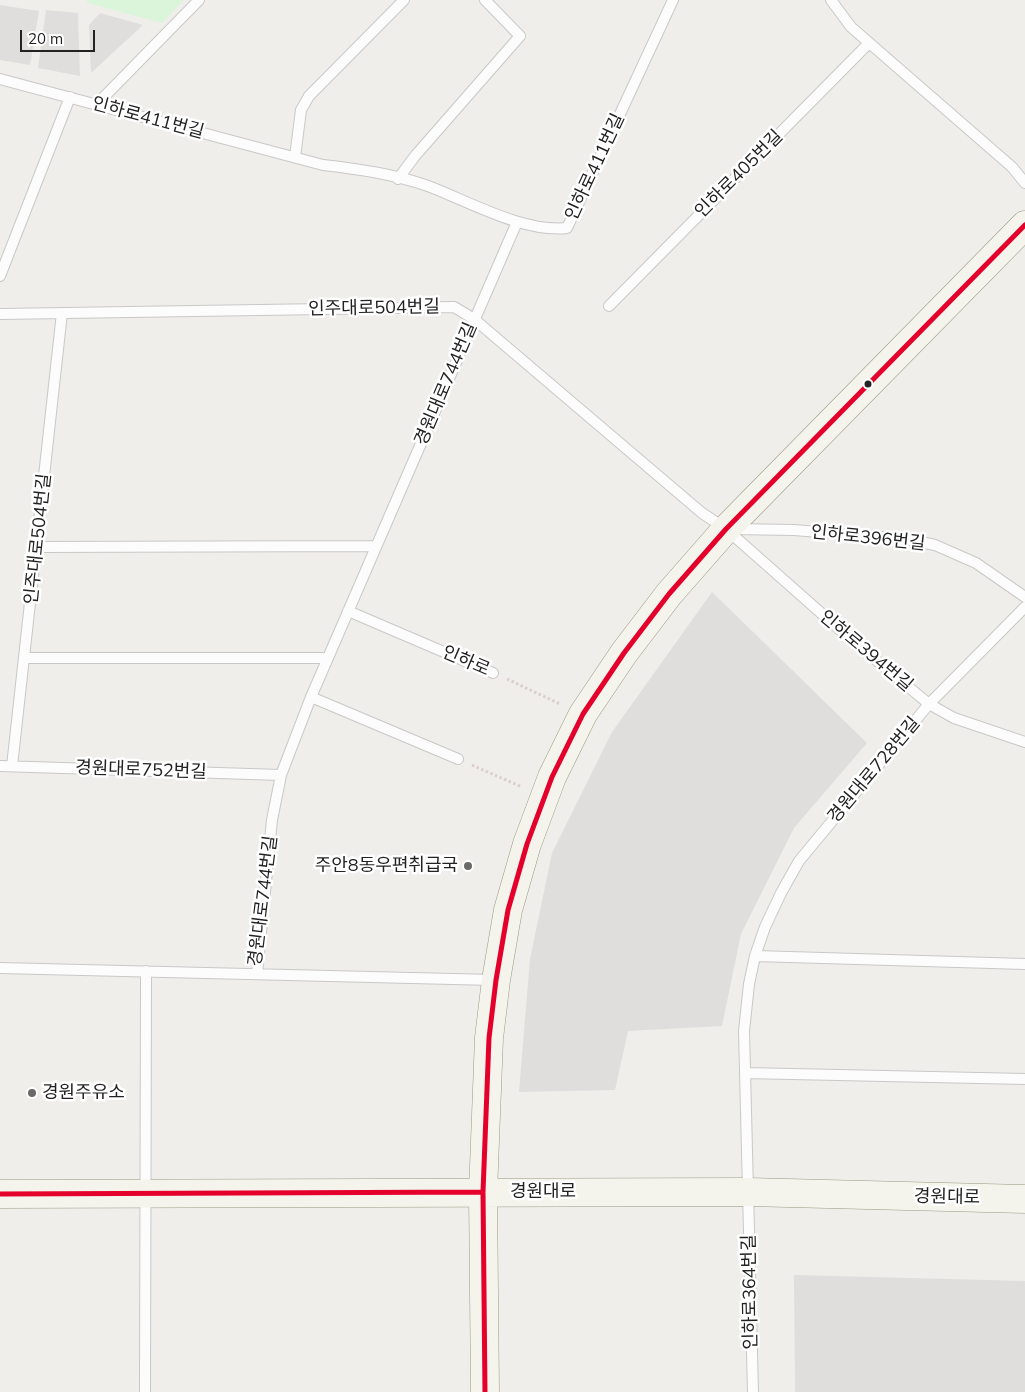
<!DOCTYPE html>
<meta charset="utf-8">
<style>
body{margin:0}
#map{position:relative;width:1025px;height:1392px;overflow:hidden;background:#f0eeeb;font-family:Mulish,sans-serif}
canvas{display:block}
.scale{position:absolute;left:20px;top:30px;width:75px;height:22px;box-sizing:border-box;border:2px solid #222;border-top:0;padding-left:6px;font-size:15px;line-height:18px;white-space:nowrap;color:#222;-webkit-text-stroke:4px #fff;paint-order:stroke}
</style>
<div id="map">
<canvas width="1025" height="1392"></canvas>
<div class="scale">20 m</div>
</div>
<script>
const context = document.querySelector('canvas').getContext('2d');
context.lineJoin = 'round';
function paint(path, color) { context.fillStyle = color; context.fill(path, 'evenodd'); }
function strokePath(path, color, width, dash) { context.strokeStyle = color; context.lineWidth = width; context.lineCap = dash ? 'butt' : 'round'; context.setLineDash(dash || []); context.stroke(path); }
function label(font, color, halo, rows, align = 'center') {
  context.font = font + ' Mulish,"Noto Sans KR",sans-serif'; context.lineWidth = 5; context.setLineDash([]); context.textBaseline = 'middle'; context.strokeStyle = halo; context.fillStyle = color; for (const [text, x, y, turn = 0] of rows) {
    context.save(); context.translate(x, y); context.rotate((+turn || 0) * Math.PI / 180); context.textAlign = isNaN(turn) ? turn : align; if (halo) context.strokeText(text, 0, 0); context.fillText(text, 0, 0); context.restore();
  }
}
paint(new Path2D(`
 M0,5l39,6 -9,54 -30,-5z
 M46,10l32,3 2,63 -42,-8z
 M100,13l43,12 -52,48 -2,-48z
 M712,592l155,151 -73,85 -53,106 -19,92 -94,5 -13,59 -96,2 11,-133 22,-106 60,-121z
 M794,1275l231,6v111h-230z`), '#dfdedc');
paint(new Path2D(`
 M87,0h97l-22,23 -75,-20z`), '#daf5da');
const lane = new Path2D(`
 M831,0l20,27 161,140 13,16
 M0,79l323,86c35,4 71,9 105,21 40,15 96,47 139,42l106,-228
 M97,104l102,-104
 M295,157l6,-47 8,-14 95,-96
 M398,179l17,-23 105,-120 -35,-36
 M0,276l70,-179
 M609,306l260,-263
 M0,314l454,-7 20,12 228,194 24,16 121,107 82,68 25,14 71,24
 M732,529l62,1 112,9 29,6 41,18 49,34
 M37,547l339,-1
 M348,611l145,62
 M25,658h302
 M311,697l147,62
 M0,766l281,9
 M12,766l50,-453
 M755,956l270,8
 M0,968l494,12
 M257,974l15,-154 9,-45 30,-78 206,-475
 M745,1073l280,6
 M145,1392l1,-421
 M753,1392l-9,-361 5,-47 6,-28 10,-29 16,-34 18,-32 130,-157 96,-97`);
const secondary = new Path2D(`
 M0,1194l748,-2 277,7
 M485,1392l-2,-200 6,-154 7,-58 12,-70 19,-66 25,-67 31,-63 41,-61 45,-59 57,-65 299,-304`);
strokePath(lane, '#c9c8c7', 12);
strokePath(secondary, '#999a82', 29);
strokePath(new Path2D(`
 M507,679l53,25
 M472,765l50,22`), '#dccecd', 3, [2.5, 2.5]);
strokePath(lane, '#fdfcfc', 10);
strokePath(secondary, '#f4f4ed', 28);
strokePath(new Path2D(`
 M0,1194l483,-2
 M485,1392l-2,-200 6,-154 7,-58 12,-70 19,-66 25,-67 31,-63 41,-61 45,-59 57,-65 299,-304`), '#e4002b', 5);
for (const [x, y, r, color] of [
 [868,384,4.5,"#222"],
 [468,866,5,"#6a6968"],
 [32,1093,5,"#6a6968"]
]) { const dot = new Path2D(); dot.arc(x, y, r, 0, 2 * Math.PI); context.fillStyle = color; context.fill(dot); strokePath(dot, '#fff', 2); }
label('18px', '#222', '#fff', [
 ["인하로411번길",148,118,15],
 ["인하로411번길",595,167,-65],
 ["인하로405번길",739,174,-45],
 ["인주대로504번길",374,308,-1],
 ["경원대로744번길",446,384,-67],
 ["인하로396번길",868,538,6],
 ["인주대로504번길",38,539,-84],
 ["인하로394번길",866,651,40],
 ["인하로",466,661,23],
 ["경원대로752번길",141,770,2],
 ["경원대로728번길",874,770,-50],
 ["경원대로744번길",263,901,-83],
 ["경원대로",543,1192],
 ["경원대로",947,1197,1],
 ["인하로364번길",750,1292,-91]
]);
label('18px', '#222', '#fff', [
 ["주안8동우편취급국",458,866],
 ["경원주유소",42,1093,"left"]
], 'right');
</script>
